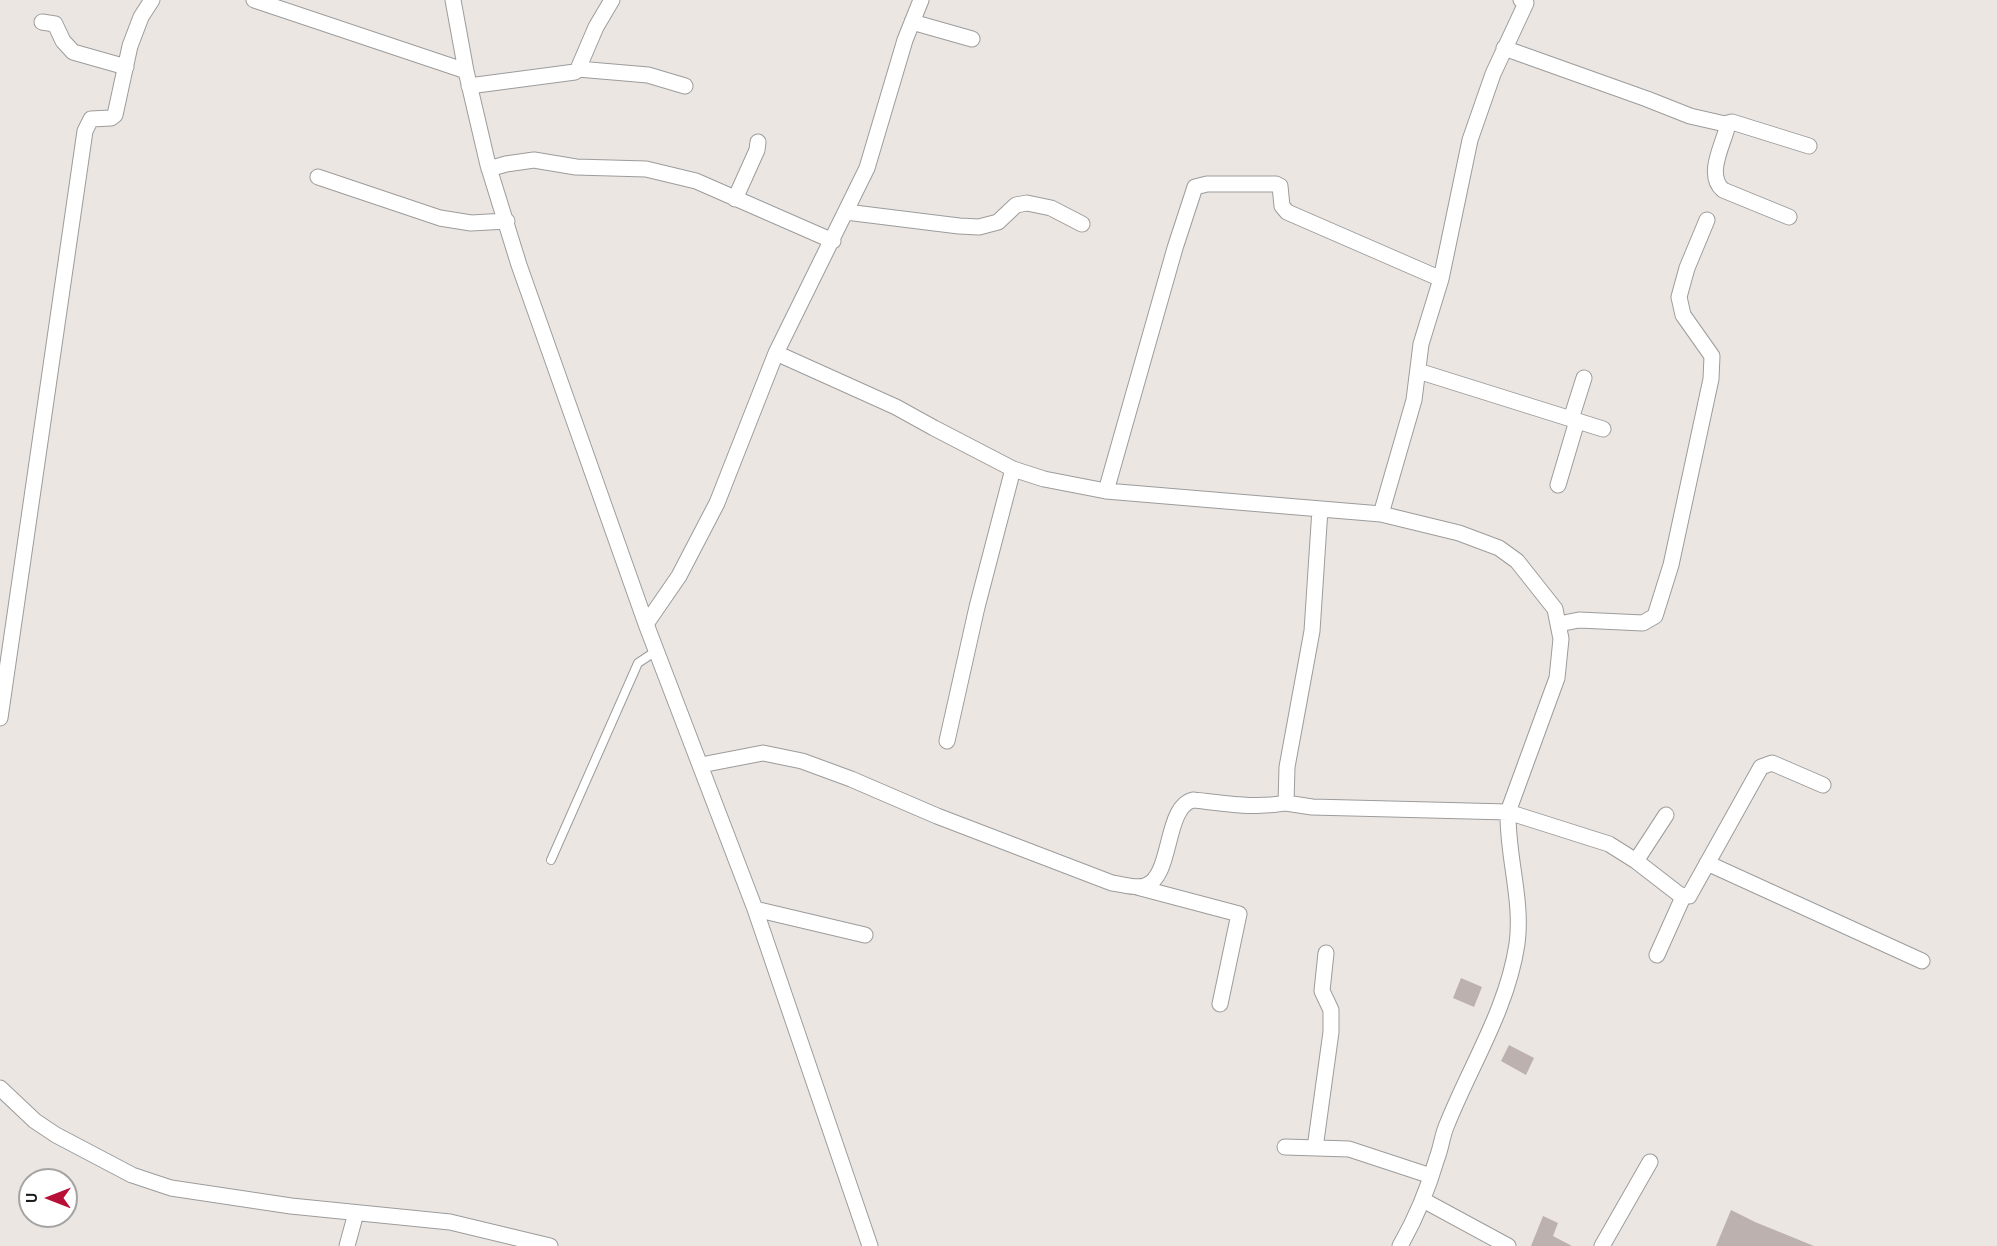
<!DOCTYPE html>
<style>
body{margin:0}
#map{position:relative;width:1997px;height:1246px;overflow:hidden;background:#ece6e2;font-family:"Alegreya Sans",sans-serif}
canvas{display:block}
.north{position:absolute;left:18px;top:1168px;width:60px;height:60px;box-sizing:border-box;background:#fff;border:2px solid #a4a4a4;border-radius:50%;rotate:270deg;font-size:16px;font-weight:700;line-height:24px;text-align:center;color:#1b1b1b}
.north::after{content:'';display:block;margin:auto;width:21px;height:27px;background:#b70f36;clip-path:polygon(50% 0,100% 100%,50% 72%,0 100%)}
</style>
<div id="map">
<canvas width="1997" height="1246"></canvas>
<div class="north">U</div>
</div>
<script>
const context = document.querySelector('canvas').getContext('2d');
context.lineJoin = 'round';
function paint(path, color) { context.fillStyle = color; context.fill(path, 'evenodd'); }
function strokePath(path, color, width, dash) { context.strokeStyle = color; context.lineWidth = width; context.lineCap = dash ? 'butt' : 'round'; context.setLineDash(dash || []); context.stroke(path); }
paint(new Path2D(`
 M1461,978l21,9 -8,20 -21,-9z
 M1509,1045l25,13 -8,17 -25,-14z
 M1731,1210l24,12 59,24h-98z
 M1543,1216l15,7 -5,13 19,10h-41z`), '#bcb1af');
const service = new Path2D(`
 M551,860l87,-197 18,-12`);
const minor = new Path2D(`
 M254,0l212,71
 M453,0l13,71 22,94 31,100 127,359 109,285 115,337
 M42,22l13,2 8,17 10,11 53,15
 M912,22l60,17
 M1504,48l143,51 43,17 35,8 2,4c-5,19 -21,47 -4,62l66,27
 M578,69l70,6 37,11
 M469,86l106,-14 3,-3 18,-42 16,-27
 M1725,124l7,-2 77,24
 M489,169l17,-5 28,-4 42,7 70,2 50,12 137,60
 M318,177l122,41 31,5 36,-2
 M735,199l22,-49 1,-8
 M846,212l113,14 20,1 19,-5 18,-17 11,-2 24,5 31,16
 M776,353l120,54 38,21 79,41 31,10 62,12 275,23 78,19 40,15 18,13 38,48 6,30 -4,39 -49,134c-1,44 15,88 9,132 -10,66 -47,122 -71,183 -4,10 -5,21 -9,31 -9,31 -21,60 -37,88
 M1418,371l185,58
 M1571,419l13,-41
 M1558,485l19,-64
 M1106,491l69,-243 20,-61 12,-3h69l4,2 2,20 5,6 154,67
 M1381,514l33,-114 7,-56 20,-65 29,-139 23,-66 33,-71 -5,-3
 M646,624l33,-48 38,-73 59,-150 91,-185 38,-128 16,-40
 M1559,624l20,-4 64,3 12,-7 16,-51 40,-186 1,-23 -29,-41 -4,-18 8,-29 20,-48
 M0,718l85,-587 6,-12 20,-1 4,-3 15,-69 11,-29 11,-17
 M947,741l30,-134 36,-138
 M701,765l62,-12 39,8 49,18 86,37 175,67c10,1 23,6 33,3 28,-9 19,-79 48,-86 32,3 61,9 93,3l1,-36 25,-136 8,-122
 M1286,803l26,4 196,5 101,32 27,17 44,34 9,1 72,-129 11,-4 51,22
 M1636,861l30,-46
 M1707,863l215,98
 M1137,887l102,27 -19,90
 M755,909l110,26
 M1657,955l26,-58
 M0,1088l35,33 21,14 76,40 39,13 120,18 159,16 100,24
 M1285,1147l64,2 82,27
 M1315,1148l16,-116v-22l-9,-19 4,-38
 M1423,1200l85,46
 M347,1246l9,-33
 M1602,1246l48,-84`);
strokePath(service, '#9c9c9c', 10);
strokePath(minor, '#9c9c9c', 17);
strokePath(service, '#fff', 8);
strokePath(minor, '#fff', 15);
</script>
